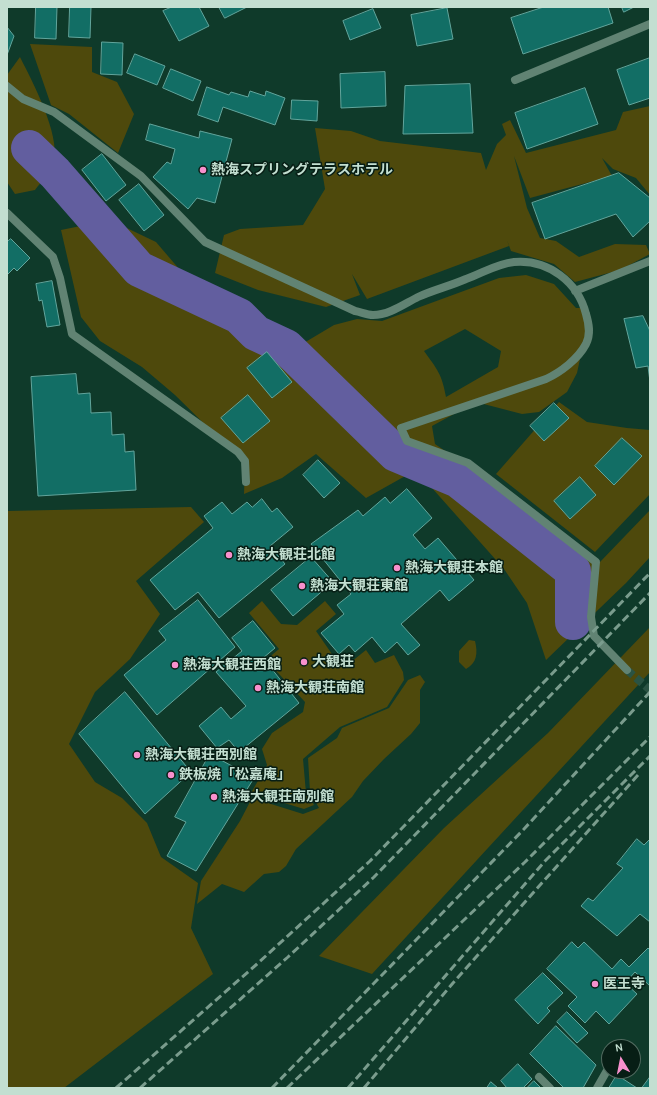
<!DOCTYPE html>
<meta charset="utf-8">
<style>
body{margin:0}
#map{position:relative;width:657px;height:1095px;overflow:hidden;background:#0f3a2a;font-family:Karla,sans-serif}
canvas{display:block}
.frame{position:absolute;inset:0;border:8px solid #c3dfd1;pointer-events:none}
.north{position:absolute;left:601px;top:1039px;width:40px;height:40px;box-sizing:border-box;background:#071e15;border:1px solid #526b60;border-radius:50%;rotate:350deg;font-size:11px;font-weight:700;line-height:16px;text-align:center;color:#c3dfd1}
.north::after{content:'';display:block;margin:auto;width:14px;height:18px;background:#f790cd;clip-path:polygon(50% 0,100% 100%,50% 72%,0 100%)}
</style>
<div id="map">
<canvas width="657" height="1095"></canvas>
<div class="frame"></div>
<div class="north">N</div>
</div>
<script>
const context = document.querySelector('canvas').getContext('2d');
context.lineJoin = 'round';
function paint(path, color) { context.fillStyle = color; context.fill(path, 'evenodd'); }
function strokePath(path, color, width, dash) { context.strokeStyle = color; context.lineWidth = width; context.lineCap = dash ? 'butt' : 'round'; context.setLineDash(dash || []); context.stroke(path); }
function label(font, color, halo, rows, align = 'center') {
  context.font = font + ' Karla,"Noto Sans JP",sans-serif'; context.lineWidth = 3; context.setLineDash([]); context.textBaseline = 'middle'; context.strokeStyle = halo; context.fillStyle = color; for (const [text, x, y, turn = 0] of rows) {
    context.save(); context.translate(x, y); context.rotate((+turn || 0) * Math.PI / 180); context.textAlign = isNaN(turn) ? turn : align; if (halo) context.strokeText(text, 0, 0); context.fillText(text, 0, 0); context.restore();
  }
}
paint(new Path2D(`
 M30,44l62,3v25l25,10 17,32 -16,39 -49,-39 -18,-9z
 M20,57c13,26 40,76 34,105 -2,9 -13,20 -19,28l-20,4 -8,-12v-107z
 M650,106v89l-14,-17 -23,-9 -11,-11 10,18 -82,22 -16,-42 13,52 13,30 16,3 23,16 36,-13 31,1 4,9 -30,16 -45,12 -21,-18 -43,-13 -4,-11 2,6 -142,53 -15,-25 8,21 -34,12 -68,-17 -43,-17 9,-38 16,-6 63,-4 22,-36 -10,-61 36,3 29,10 101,12 5,17 11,-26 9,-9 -4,-11 8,-4 16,33 90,-23 7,-18z
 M110,220l46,22 30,35 26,10 25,27 16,23 3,-4 73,60 32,18 -15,-11 -54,-50 42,-25 23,-6 25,2 117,-43 27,-3 28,9 22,24h9l4,24 -7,18 -5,23 -10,19 -28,20 -17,2 -46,-12 -44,24 3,18 80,55 85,63 50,-52v47l-24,26 -80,77 -19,-57 -23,-34 -88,-99 -50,28 -50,-44 -34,24 -38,16 1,-30 -70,-69 -33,-28 -42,-26 -19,-24 -20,-87zM465,329l36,22 -3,16 -52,30c-4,-23 -9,-28 -22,-46z
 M559,402l28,20 40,6 23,2v64l-55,58 -99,-78z
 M191,507l13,15 -68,59 24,33 -30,45 -35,33 -26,52 26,38 27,16 25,25 14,34 37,26 -7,45 22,46 -149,114h-57v-577z
 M262,601l19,23 16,1 28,-24 11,13 -20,17 18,26 12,9 20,-16 9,13 19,-8 9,17 1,8 -17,27 -47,20 -37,32 3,34 8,12 -10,4 -53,-16 16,-28 -5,-16 10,-16 31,-21 2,-10 -39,-42 13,-11 -30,-36z
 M650,627v45l-278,302 -53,-18 125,-128 104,-95z
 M469,640l6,1c3,12 2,22 -9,28l-7,-7v-11z
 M420,675l5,7 -5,8v33l-9,11 -27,25 -21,22 -11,16 -56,52 -10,17 -7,6 -15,2 -20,18 -22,-8 -25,20 4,-23 39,-60 12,-23 51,16 16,-6 -9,-16 -2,-34 29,-20 5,-10 47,-20 19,-28z`), '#4e490c');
strokePath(new Path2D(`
 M29,148l26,25 84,96 100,47 17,17 30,14 110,107 62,26 115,91v51`), '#625e9f', 36);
const building = new Path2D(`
 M36,7h21l-1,32 -21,-1z
 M70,7h21l-1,31 -21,-1z
 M172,7h27l10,19 -30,15 -16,-30z
 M219,7h28l-22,11z
 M544,7h64l5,16 -90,31 -12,-36z
 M622,7h12l-10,5z
 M447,8l6,31 -36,7 -6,-31z
 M373,9l8,19 -31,12 -7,-19z
 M7,27l7,9 -7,19z
 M102,42l21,1 -1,32 -21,-1z
 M135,54l30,12 -8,19 -30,-12z
 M650,58v40l-21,7 -12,-35z
 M171,69l30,12 -8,20 -30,-13z
 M385,72l1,34 -45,2 -1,-34z
 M470,84l3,49 -70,1 2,-48z
 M207,87l22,8 2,-3 17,5 2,-6 15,5 1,-5 19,7 -10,27 -52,-18 -5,15 -20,-7z
 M585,88l13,36 -71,25 -12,-36z
 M292,100l26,1 -1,20 -26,-2z
 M150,124l49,14 1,-7 32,8 -17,64 -18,-5 -9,11 -35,-32 14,-15 4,2 4,-15 -29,-9z
 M102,154l24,31 -20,16 -24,-31z
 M619,173l31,25v23l-17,16 -17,-23 -71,25 -13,-36z
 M139,184l25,31 -20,16 -25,-31z
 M11,239l19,19 -13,13 -3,-3 -7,7v-33z
 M52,281l8,44 -13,2 -5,-27 -3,1 -3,-17z
 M643,316l7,15v51l-2,-16 -12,2 -12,-49z
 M267,352l25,30 -20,16 -25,-30z
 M76,374l2,20 12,-1 1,20 20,-1 1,23 12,-1 1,18 9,-1 2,39 -98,6 -7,-119z
 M248,395l22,26 -27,22 -22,-25z
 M554,403l15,15 -25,23 -14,-15z
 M622,438l20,18 -28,29 -19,-19z
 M318,460l22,23 -16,15 -21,-23z
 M580,477l16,18 -26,24 -16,-18z
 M407,489l25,29 -19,17 12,14 13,-11 36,42 -25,21 -9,-11 -39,34 19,21 -12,10 -11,-13 -12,11 -13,-16 -17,15 -6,-7 -10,9 -18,-21 23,-19 -7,-9 14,-11 -40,-50 47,-34 5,6 22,-19 5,6z
 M262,499l10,13 5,-4 16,19 -23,19 15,18 -66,54 -21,-26 -23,18 -25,-30 63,-52 -9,-12 18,-14 10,12 15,-12 5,5z
 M311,557l22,25 -40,34 -22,-26z
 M198,600l37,47 -78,68 -33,-40 42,-35 -7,-9z
 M253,621l22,27 -12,10 36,45 -60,49 -10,-12 -12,8 -18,-22 22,-19 10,12 15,-13 -30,-34 26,-21 -10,-13z
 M125,692l66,80 -46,42 -66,-80z
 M210,754l44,24 -58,93 -29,-15 19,-34 -11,-5z
 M637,839l7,6 6,-6v83l-10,-8 -23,22 -36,-30 7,-8 5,3 30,-33 -6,-4z
 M572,942l6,6 6,-6 28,27 9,-10 8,8 19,-19 2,2v36l-15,-14 -10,11 12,11 -28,30 -13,-13 -11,12 -17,-17 9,-9 -30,-28z
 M543,973l20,20 -16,15 3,3 -12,13 -23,-24z
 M567,1012l21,21 -11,10 -20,-21z
 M556,1026l40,39 -13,23h-19l-34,-34z
 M518,1064l14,15 -9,9h-16l-6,-7z
 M617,1075l20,13h-28z
 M650,1077v11h-8z
 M534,1081l7,7h-14z
 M491,1082l7,6h-11z`);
paint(building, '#126e65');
strokePath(building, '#62a59c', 1);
strokePath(new Path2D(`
 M627,670l23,20`), '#2a5343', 8, [8, 4]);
strokePath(new Path2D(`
 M515,80l135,-56
 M7,86l16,13 31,13 87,64 64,66 150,69c6,1 12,4 18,4 16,0 31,-11 45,-18 15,-7 32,-11 48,-18 17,-6 30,-15 48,-17 34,-3 64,20 72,52 3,10 5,20 0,30 -8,15 -25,28 -40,35l-145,49 6,13 61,22 128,99 -5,55 3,19 33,34
 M7,213l46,44 7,21 12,56 166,118 7,9 1,21
 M575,291l75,-30
 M539,1077l11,11
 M597,1088l12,-21`), '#618373', 8);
strokePath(new Path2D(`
 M116,1088l141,-124 113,-103 280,-288
 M140,1088l148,-131 86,-80 276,-284
 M272,1088l252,-259 126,-137
 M287,1088l238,-226 125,-125
 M348,1088l197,-227 105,-105
 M364,1088l89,-105 185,-208`), '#7a9c8d', 3, [8, 4]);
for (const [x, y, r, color] of [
 [203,170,4,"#f790cd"],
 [229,555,4,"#f790cd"],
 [397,568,4,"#f790cd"],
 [302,586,4,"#f790cd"],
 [304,662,4,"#f790cd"],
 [175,665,4,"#f790cd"],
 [258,688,4,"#f790cd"],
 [137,755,4,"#f790cd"],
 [171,775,4,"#f790cd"],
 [214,797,4,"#f790cd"],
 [595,984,4,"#f790cd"]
]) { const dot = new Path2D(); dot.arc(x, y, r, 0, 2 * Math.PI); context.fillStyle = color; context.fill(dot); strokePath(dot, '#071e15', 1.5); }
label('bold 14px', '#c3dfd1', '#071e15', [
 ["熱海スプリングテラスホテル",211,170],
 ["熱海大観荘北館",237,555],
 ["熱海大観荘本館",405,568],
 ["熱海大観荘東館",310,586],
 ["大観荘",312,662],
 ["熱海大観荘西館",183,665],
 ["熱海大観荘南館",266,688],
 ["熱海大観荘西別館",145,755],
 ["鉄板焼「松嘉庵」",179,775],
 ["熱海大観荘南別館",222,797],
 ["医王寺",603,984]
], 'left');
</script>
